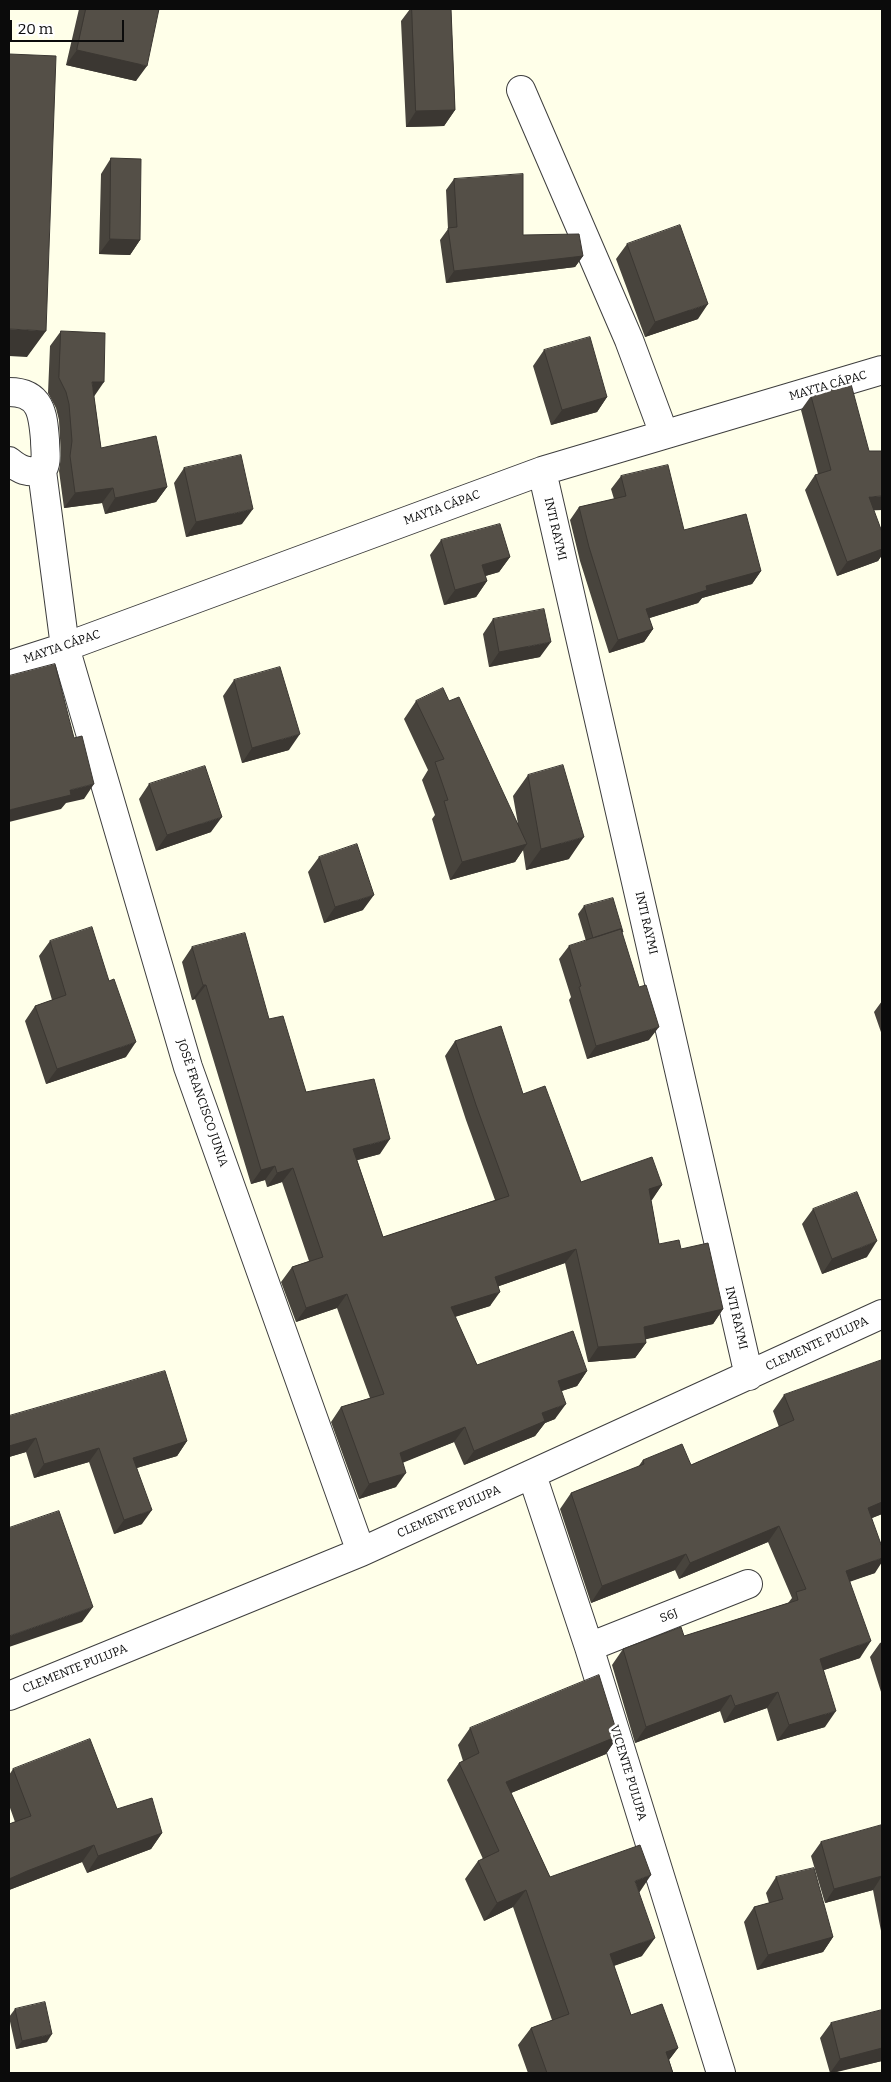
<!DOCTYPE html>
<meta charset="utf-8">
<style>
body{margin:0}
#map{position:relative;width:891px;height:2082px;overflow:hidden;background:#ffffe9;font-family:Bitter,serif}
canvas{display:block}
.frame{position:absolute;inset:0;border:10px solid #0b0b0b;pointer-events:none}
.scale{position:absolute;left:10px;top:20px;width:114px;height:22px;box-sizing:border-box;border:2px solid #0b0b0b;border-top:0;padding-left:6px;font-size:15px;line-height:18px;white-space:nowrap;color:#0b0b0b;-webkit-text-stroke:4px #fff;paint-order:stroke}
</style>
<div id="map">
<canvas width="891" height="2082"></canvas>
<div class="frame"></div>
<div class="scale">20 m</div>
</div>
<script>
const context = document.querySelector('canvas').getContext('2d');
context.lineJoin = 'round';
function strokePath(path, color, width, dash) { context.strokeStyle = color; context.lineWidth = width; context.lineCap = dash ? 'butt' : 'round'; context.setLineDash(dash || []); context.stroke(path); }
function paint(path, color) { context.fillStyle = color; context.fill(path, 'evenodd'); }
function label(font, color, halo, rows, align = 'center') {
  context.font = font + ' Bitter,serif'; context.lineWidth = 5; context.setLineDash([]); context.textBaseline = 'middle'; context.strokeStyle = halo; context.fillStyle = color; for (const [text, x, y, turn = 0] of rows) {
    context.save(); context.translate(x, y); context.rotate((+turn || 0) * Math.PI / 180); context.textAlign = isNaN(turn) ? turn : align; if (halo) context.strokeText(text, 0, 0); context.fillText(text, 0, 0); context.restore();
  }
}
const minor = new Path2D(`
 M521,90l108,250 35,94
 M9,392c32,0 34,22 36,48 0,12 3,21 -3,31l23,176 123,420 173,485
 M9,461c11,9 18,12 33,10
 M542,471l207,905
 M9,665l56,-18 477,-176 340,-101
 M532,1475l57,172 132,426
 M589,1647l159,-63
 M9,1696l352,-144 521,-238`);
strokePath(minor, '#3e3e3e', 30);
strokePath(minor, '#fff', 28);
paint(new Path2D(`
 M79,9h80l-23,72 -70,-16z
 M410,9h41l4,101 -11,16 -38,1 -5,-106z
 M111,158l29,82 -10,15 -31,-1 2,-80z
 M454,179l69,56 60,21 -8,11 -129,16 -6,-43 8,-11 -2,-39z
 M627,244l71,75 -53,18 -29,-78z
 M61,331l33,66 7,51 66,39 -11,15 -51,12 -3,-11 -38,5 -5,-37 2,-15 -2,-36 -3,-12 -8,-15 2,-47z
 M544,350l63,47 -10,15 -46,13 -18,-59z
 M811,396l71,136v23l-4,6 -41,15 -32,-86 10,-15 3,-1 -17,-64z
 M184,468l58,56 -56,13 -12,-54z
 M621,476l63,54 77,41 -9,13 -50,14 -4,5 -49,15 4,11 -9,13 -35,11 -29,-92 -10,-41 9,-13 35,-8 -3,-10z
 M441,540l69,17 -11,15 -14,4 2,5 -11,16 -32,8 -14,-50z
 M493,619l47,38 -51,10 -6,-33z
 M234,680l55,70 -47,13 -19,-67z
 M416,701h33l69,123 -5,-28 15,-21 41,84 -43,11 -3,-20 -8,12 -65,18 -18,-61 3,-4 -13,-35 6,-10 -24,-51z
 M149,784l62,48 -55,19 -17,-52z
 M319,857l44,53 -39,13 -16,-51z
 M584,906l38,27 27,107 -62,19 -18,-59 2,-3 -12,-38 10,-13 17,-5 -8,-27z
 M50,941l76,116 -80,27 -21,-63 10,-15 17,-6 -13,-44z
 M192,947l77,72 37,73 74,62 -23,6 26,77 112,-37 -29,-80 -21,-64 10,-15 68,53 58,88 81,3 -11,15 8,44 22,5 42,60 -10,15 -68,15 1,4 -11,15 -47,4 -23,-99 -66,23 -9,20 -35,11 22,48 110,6 -10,15 -16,5 -6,28 -10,4 -10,13 -71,29 -10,-23 -51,20 -7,25 -37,12 -28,-77 10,-15 29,-9 -33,-90 -41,14 -15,-40 11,-15 17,-6 -27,-79 -15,5 -2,-7 -14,4 -56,-185 -3,1 -10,-38z
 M882,1001v34l-8,-23z
 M813,1209l54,48 -45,17 -20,-50z
 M882,1360v154l-10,4 3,55 -25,8 10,77 -36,12 1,57 -48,14 -10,-33 -43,15 -4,-12 -85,32 -23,-78 11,-16 61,-13 104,-33 4,-5 -24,-56 -89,37 -4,-9 -84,33 -31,-94 11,-16 67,-26 5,-7 48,5 88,-38 -6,-16 11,-16z
 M9,1416l178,25 -10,15 -40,12 5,56 -28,10 -25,-72 -55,16 -8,-26 -17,5z
 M882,1642v53l-12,-38 10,-14z
 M470,1728l148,8 -12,18 -95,39 39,84 89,16 3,63 -28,10 17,49 47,33 -9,12 4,13h-145l-10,-28 13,-17 21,-8 -39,-113 -29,14 -19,-42 13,-18 5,-2 -36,-79 12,-17 4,-2 -5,-16z
 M13,1769l104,40 45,24 -11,16 -64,24 -5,-11 -73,28v-66l6,-2 -6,-17v-30z
 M882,1825v111l-9,-46 -48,13 -14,-47 10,-14z
 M776,1877l57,60 -10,15 -66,18 -13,-48 10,-15 15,-4 -3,-10z
 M15,2009l32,33 -31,7 -7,-32z
 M882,2010v51l-49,12h-3l-10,-35 11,-15z`), '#48443d');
paint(new Path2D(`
 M77,50l70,16 -11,15 -70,-16z
 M455,110l-11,16 -38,1 10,-16z
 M110,239l30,1 -10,15 -31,-1z
 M583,256l-8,11 -129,16 8,-12z
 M708,304l-10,15 -53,18 10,-15z
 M9,329l37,2 -19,26 -18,-1z
 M92,382h12l-11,16z
 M607,397l-10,15 -46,13 11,-15z
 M167,487l-11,15 -51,12 10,-16z
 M113,488l-11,15 -38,5 11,-15z
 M882,496v14l-23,1 10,-14z
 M253,509l-11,15 -56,13 10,-15z
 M882,549v6l-4,6 -41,15 10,-14z
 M510,557l-11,15 -27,8 10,-15z
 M761,571l-9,13 -50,14 -4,5 -61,19 9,-13 60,-23z
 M487,581l-11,16 -32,8 11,-15z
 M653,629l-9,13 -35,11 9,-13z
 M551,642l-11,15 -51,10 10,-15z
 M300,734l-11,16 -47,13 10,-15z
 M94,784l-10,15 -18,4 -5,6 -52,13v-12l61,-20z
 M222,817l-11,15 -55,19 11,-16z
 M584,837l-15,22 -43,11 15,-21z
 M527,844l-12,18 -65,18 12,-18z
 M374,895l-11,15 -39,13 11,-16z
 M203,985h3l-11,14 -3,1z
 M659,1027l-10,13 -62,19 9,-13z
 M136,1042l-10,15 -80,27 11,-15z
 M390,1139l-10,15 -37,10 10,-15z
 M275,1166l-10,14 -14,4 10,-14z
 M293,1168l-11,14 -15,5 10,-14z
 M662,1185l-10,15 -13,4 10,-15z
 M877,1241l-10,16 -45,17 10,-15z
 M576,1249l-11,14 -80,28 10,-14z
 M500,1292l-10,14 -49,15 10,-14z
 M347,1294l-10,14 -41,14 10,-14z
 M723,1309l-10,15 -79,18 10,-15z
 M646,1343l-11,15 -47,4 10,-15z
 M587,1371l-10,15 -30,10 11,-15z
 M566,1404l-11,15 -10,4 -10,13 -71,29 10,-14 68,-38z
 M465,1427l-11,15 -64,26 10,-15z
 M36,1438l-10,14 -17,5v-11z
 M187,1441l-10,15 -54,16 10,-14z
 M99,1448l-10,14 -55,16 10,-14z
 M406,1473l-10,14 -37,12 10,-15z
 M882,1502v12l-25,10 11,-16z
 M152,1510l-10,14 -28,10 10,-14z
 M779,1526l-11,16 -89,37 11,-16z
 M686,1554l-11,16 -84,33 11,-17z
 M882,1558v4l-7,11 -40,14 11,-16z
 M93,1607l-11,15 -73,25v-11z
 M871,1641l-11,17 -51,17 11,-16z
 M778,1692l-11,16 -43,15 11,-17z
 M731,1695l-11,16 -85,32 11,-16z
 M836,1711l-11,16 -48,14 12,-16z
 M618,1736l-12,18 -112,46 12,-18z
 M162,1833l-11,16 -64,24 11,-17z
 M94,1845l-12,17 -73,28v-11l18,-8z
 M651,1875l-12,18 -4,-12z
 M882,1876l-9,14 -48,13 9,-14z
 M526,1890l-13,17 -29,14 13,-18z
 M833,1937l-10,15 -66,18 11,-15z
 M655,1938l-13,18 -44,15 12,-17z
 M52,2034l-5,8 -31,7 6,-8z
 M678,2048l-13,17 1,-13z
 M882,2048v13l-52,12 10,-14z`), '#3b3732');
const building = new Path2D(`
 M86,9h73l-12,57 -70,-16z
 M412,9h39l4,101 -39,1z
 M9,54l47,2 -10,275 -37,-2z
 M111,158l30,1 -1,81 -30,-1z
 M523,174v61l56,-1 4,22 -129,15 -6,-43 9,-1 -3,-48z
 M680,225l28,79 -53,18 -28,-78z
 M61,331l44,2 -1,49h-12l9,66 55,-12 11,51 -52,11 -2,-10 -38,5 -5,-37 2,-15 -3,-37 -3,-12 -7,-14z
 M590,337l17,60 -45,13 -18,-60z
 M851,384l18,67h13v45l-13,1 13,35v17l-35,13 -32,-87 16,-5 -20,-74z
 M241,455l12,54 -57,13 -12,-54z
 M668,465l16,65 62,-16 15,57 -55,15 1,4 -61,19 7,20 -35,11 -29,-93 -10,-40 47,-11 -5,-20z
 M500,524l10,33 -28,8 5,16 -32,9 -14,-50z
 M544,609l7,33 -52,10 -6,-33z
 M55,664l19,74 8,-2 12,48 -24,6 1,5 -62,15v-134z
 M280,667l20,67 -48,14 -18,-68z
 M443,688l6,13 10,-4 68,147 -65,18 -18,-61 4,-1 -13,-38 9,-3 -28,-58z
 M563,765l21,72 -43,12 -13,-74z
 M205,766l17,51 -55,18 -18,-51z
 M357,844l17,51 -39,12 -16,-50z
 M613,898l10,34h-1l-1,-3 -28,9 -9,-32z
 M92,927l17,54 5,-2 22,63 -79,27 -22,-63 31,-11 -16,-54z
 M621,929l18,58 7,-2 13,42 -63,19 -17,-59 2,-1 -12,-40z
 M245,933l24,86 14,-3 23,76 68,-13 16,60 -37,10 30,88 126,-41 -33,-91 -21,-64 46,-15 22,68 22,-8 36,96 71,-25 10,28 -13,4 10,55 20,-4 2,9 27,-6 15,66 -79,18 2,16 -48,4 -22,-98 -81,28 5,15 -49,15 26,58 96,-34 14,40 -29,10 8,23 -24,9 3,8 -71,30 -9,-24 -65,26 6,20 -37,11 -28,-77 43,-13 -37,-100 -41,14 -14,-41 31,-10 -30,-89 -16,5 -2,-7 -14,4 -55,-185h-3l-11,-38z
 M857,1192l20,49 -45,18 -19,-50z
 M882,1360v142l-14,6 14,39v11l-36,13 25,70 -51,18 16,52 -47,14 -11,-33 -43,14 -4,-11 -85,32 -23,-78 58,-22 3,9 114,-36 -2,-8 10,-3 -27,-63 -89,37 -4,-9 -84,32 -31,-93 73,-29 -1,-4 39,-16 9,21 103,-45 -10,-25z
 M165,1371l22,70 -54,17 19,52 -28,10 -25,-72 -55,16 -8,-26 -27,8v-30z
 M59,1511l34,96 -84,29v-108z
 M599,1675l19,61 -112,46 44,95 90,-32 11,30 -16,6 20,57 -45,16 21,61 31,-11 16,44 -12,4 7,21h-126l-16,-45 38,-14 -43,-124 -29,13 -19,-42 21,-10 -40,-88 20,-10 -9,-25z
 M90,1739l27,70 35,-11 10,35 -64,23 -4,-11 -67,26 -18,8v-55l22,-8 -18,-47z
 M882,1825v51l-48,13 -13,-47z
 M814,1868l19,69 -65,18 -14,-48 29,-8 -7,-22z
 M45,2002l7,32 -30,7 -7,-32z
 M882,2010v38l-42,11 -9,-36z`);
paint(building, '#544f47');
strokePath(building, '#3b3732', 1);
label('12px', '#0b0b0b', '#fff', [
 ["MAYTA CÁPAC",828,386,-16],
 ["MAYTA CÁPAC",442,508,-20],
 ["INTI RAYMI",555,529,77],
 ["MAYTA CÁPAC",62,647,-19],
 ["INTI RAYMI",646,923,77],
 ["JOSÉ FRANCISCO JUNIA",202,1103,71],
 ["INTI RAYMI",736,1318,77],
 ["CLEMENTE PULUPA",817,1344,-25],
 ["CLEMENTE PULUPA",449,1512,-24],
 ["S6J",669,1616,-22],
 ["CLEMENTE PULUPA",75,1669,-22],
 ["VICENTE PULUPA",628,1773,73]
]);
</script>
